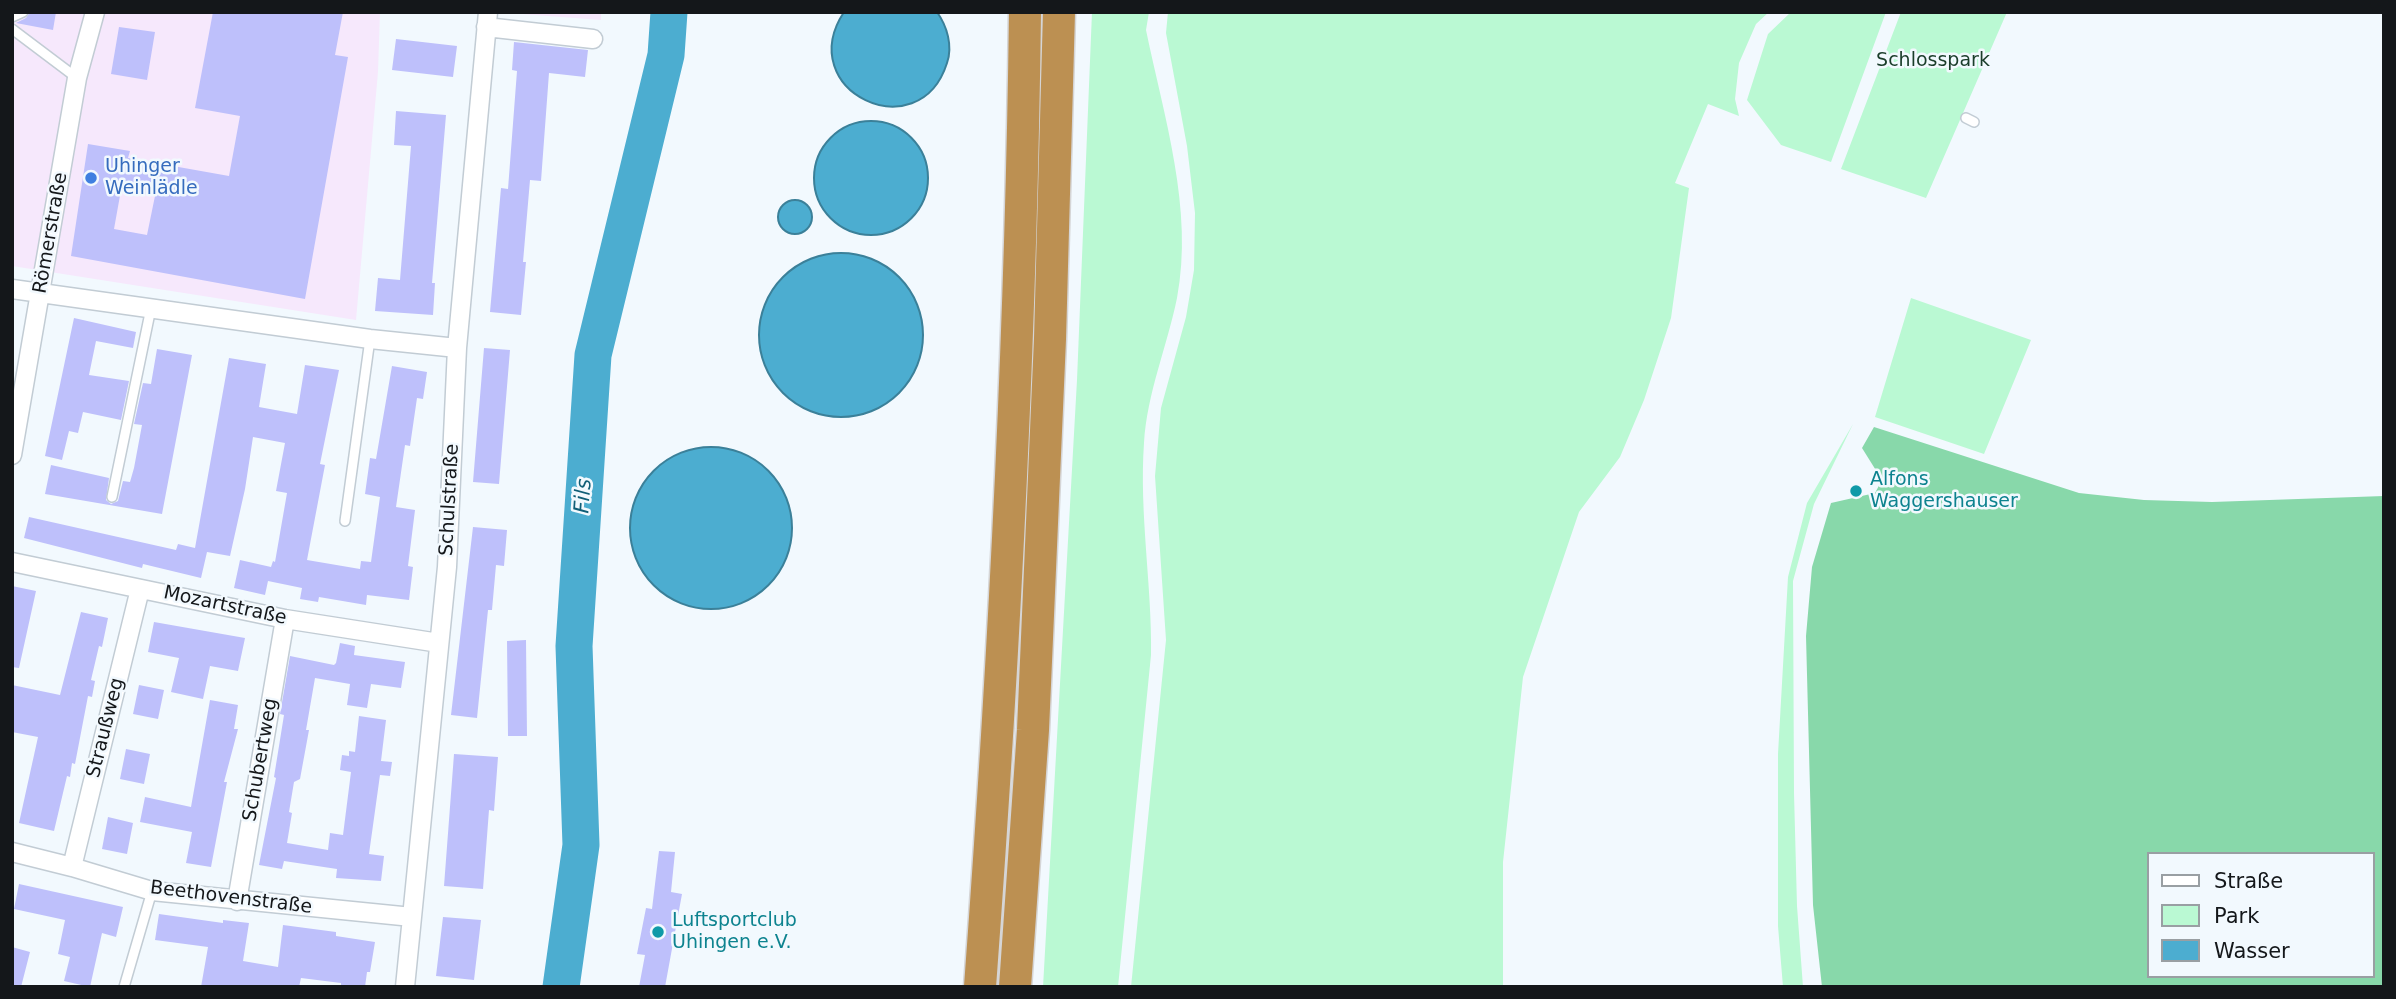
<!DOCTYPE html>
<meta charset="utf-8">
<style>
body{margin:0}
#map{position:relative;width:2396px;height:999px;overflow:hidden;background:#f2f9fe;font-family:"DejaVu Sans",sans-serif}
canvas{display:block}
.frame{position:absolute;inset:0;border:14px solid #14171a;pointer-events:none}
.legend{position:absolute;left:2147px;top:852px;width:228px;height:126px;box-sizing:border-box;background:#f2f9fe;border:2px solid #999fa3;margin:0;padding:9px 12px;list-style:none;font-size:21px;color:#14171a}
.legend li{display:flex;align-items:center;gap:14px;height:35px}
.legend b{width:35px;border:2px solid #999fa3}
</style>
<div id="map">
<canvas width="2396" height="999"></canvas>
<div class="frame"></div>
<ul class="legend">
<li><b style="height:9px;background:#fff"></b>Straße</li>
<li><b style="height:19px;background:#baf9d3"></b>Park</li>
<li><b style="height:19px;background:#4cadd0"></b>Wasser</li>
</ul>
</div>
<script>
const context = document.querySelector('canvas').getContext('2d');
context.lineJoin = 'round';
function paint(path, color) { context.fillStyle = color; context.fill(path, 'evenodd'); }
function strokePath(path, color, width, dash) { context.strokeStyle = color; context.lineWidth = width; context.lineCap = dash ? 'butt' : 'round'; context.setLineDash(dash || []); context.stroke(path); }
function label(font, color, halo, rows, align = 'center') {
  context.font = font + ' "DejaVu Sans",sans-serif'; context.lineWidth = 5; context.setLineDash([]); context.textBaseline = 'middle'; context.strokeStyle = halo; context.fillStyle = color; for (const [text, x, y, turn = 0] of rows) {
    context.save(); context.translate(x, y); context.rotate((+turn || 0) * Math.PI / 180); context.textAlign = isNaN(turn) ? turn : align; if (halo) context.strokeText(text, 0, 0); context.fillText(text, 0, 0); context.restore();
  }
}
paint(new Path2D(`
 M12,12h368l-2,60 -22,248 -344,-54z
 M495,12h106v8z`), '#f6e8fc');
paint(new Path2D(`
 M1035,12h10l-7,359 -10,1z
 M1092,12h57l-3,18c18,87 48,180 31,268 -10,49 -30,95 -33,145 -5,71 8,142 7,212l-33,332h-75l34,-607z
 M1168,12h601l-13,12 -17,39 -4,36 4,17 -31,-12 -33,79 14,5 -18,130 -27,82 -24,57 -41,55 -56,165 -20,185v125h-372l35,-347 -11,-164 6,-68 25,-91 8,-47 1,-57 -8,-67 -21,-113z
 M1791,12h95l-55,150 -50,-17 -34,-45 21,-66z
 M1901,12h106l-81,186 -85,-29z
 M1911,298l120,42 -47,114 -109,-37z
 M1853,424l-39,80 -21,77 1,212 3,113 6,81h-20l-5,-61v-172l10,-177 19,-74z
 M1015,824l-12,163h-7l13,-162z`), '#baf9d3');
paint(new Path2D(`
 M1874,427l205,66 65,7 68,2 172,-6v491h-562l-9,-82 -7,-269 6,-69 19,-64 44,-10 7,-13 -20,-32zM2149,854h224v122h-224z`), '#88d8aa');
const water = new Path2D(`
 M844,12h93c10,14 16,34 10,51 -28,88 -155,28 -103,-51z
 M814 178a57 57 0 1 1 114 0a57 57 0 1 1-114 0Z
 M778 217a17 17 0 1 1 34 0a17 17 0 1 1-34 0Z
 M759 335a82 82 0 1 1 164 0a82 82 0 1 1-164 0Z
 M630 528a81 81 0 1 1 162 0a81 81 0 1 1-162 0Z`);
paint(water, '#4cadd0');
strokePath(water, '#3b8099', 2);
strokePath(new Path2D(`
 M561,987l20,-142 -7,-199 19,-291 73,-300 3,-43`), '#4cadd0', 37);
paint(new Path2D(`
 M30,12h26l-3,18 -37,-7 10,-5z
 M213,12h130l-8,43 13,2 -43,242 -234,-43 17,-112 42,7 -2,7 101,18 11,-60 -45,-8zM121,190l34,6 -8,39 -33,-6z
 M119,27l36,5 -8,48 -36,-6z
 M396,39l61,7 -4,31 -61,-7z
 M514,42l74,8 -3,27 -36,-4 -8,108 -11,-1 -7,82h3l-5,53 -31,-3 11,-124 7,1 9,-118 -5,-1z
 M396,111l50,4 -14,168h3l-2,32 -58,-4 3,-33 22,2 11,-134 -17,-1z
 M74,318l62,14 -3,16 -37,-7 -7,34 40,6 -8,39 -38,-8 -5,21 -9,-2 -7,29 -17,-4z
 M484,348l26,2 -11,134 -26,-2z
 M157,349l35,6 -30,159 -117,-20 6,-29 58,13 -3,22 5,4 7,-3 5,-20 7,1 4,-14 8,-43 -8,-1 9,-41 8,1z
 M229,358l37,6 -7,43 38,7 8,-49 34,5 -19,94 5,1 -18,95 53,9 1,-8 10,1 9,-65 -15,-3 5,-36 6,1 16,-93 35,6 -4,27 -6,-1 -7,48 -5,-1 -9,62 19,3 -7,56 5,1 -4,33 -42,-5 -1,10 -47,-8 -1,5 -18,-3 2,-11 -34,-7 -3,14 -31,-7 6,-28 31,7 2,-6 2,1 12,-69 -11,-2 9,-48 -32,-6 -8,52 -15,67 -23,-4 -6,26 -58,-14 -1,4 -118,-30 5,-21 147,33 2,-6 17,4z
 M473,527l34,3 -3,36 -8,-1 -4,45h-4l-11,108 -26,-3z
 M12,586l24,5 -17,77 -7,-1z
 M81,612l27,6 -6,29 -3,-1 -8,34 4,1 -3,16 -4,-1 -13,68 -3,-1 -2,14 -3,-1 -13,55 -35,-8 19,-86 -26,-5v-47l48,10z
 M154,622l91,16 -7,33 -28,-5 -7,33 -32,-7 8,-34 -31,-6z
 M526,640l1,96h-19l-1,-95z
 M340,643l15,3 -1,9 51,7 -4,26 -30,-4 -4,24 -20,-3 3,-21 -35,-6 -9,52h3l-9,49 -6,3 -5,30 3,1 -5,30 41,7 2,-17 13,2 8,-63 -11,-2 2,-15 7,1v-5l6,1 4,-36 27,4 -5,41 11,1 -2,14 -10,-1 -11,79 15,2 -3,25 -45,-3 1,-9 -53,-8 -2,8 -23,-4 17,-87 -2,-1 10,-62 -4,-1 10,-58 44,9 2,-2z
 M139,685l25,5 -6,29 -25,-5z
 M210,700l28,5 -4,24h4l-14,53h3l-16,85 -25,-4 6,-31 -52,-10 5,-25 46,10z
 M126,749l24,5 -6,30 -24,-5z
 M454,754l44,3 -4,54 -5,-1 -6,79 -39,-3z
 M108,817l25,6 -6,31 -25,-5z
 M659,851l16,1 -4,40 11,2 -17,93h-26l6,-32 -8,-1 9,-46 6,1z
 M19,884l104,23 -7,30 -14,-4 -12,54 -26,-6 6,-24 -12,-3 7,-34 -51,-11z
 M159,914l64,9v-3l26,3 -6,38 35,6 5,-42 53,7v4l39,6 -5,30h-3l-2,15h-24v-4l-40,-5 -2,9h-98l7,-40 -53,-7z
 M443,917l38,3 -7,60 -38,-4z
 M12,947l18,5 -9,35h-9z`), '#bec0fb');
const lane = new Path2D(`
 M12,17l11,-5
 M12,29l65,49
 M1966,118l8,4
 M112,497l39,-189
 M345,521l25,-182
 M124,987l28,-96`);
const street = new Path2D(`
 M486,27l107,12
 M12,289l358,50 87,9
 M12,455l65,-377 18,-66
 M12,562l273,57 154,24
 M12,852l60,15 80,24 260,26
 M72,867l68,-278
 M237,901l48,-282
 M405,987l42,-420 10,-219 31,-336`);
const highway = new Path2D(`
 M980,987c24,-325 41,-649 45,-975
 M1015,987l18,-257 17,-391 9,-327`);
strokePath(lane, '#c2ccd4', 12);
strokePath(street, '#c2ccd4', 21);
strokePath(highway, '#d5d5d6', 35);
strokePath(lane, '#fff', 9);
strokePath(street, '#fff', 18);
strokePath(highway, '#bc9052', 32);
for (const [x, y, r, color] of [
 [91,178,7,"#3f7fe0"],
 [1856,491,7,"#0f9aa8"],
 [658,932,7,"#0f9aa8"]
]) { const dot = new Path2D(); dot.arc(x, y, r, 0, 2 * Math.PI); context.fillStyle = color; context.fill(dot); strokePath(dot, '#f2f9fe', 2.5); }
label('19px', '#1a3d2a', '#f2f9fe', [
 ["Schlosspark",1933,61]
]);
label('19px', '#366cbe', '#f2f9fe', [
 ["Uhinger",105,167],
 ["Weinlädle",105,189]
], 'left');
label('19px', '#14171a', '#f2f9fe', [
 ["Römerstraße",51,233,-80],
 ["Schulstraße",450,500,-87],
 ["Mozartstraße",225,606,12],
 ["Straußweg",106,728,-76],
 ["Schubertweg",261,760,-80],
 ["Beethovenstraße",231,898,7]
]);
label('19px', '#0d838f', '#f2f9fe', [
 ["Alfons",1870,480],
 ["Waggershauser",1870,502],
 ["Luftsportclub",672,921],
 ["Uhingen e.V.",672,943]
], 'left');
label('italic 21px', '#105e77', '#f2f9fe', [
 ["Fils",584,496,-86]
]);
</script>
